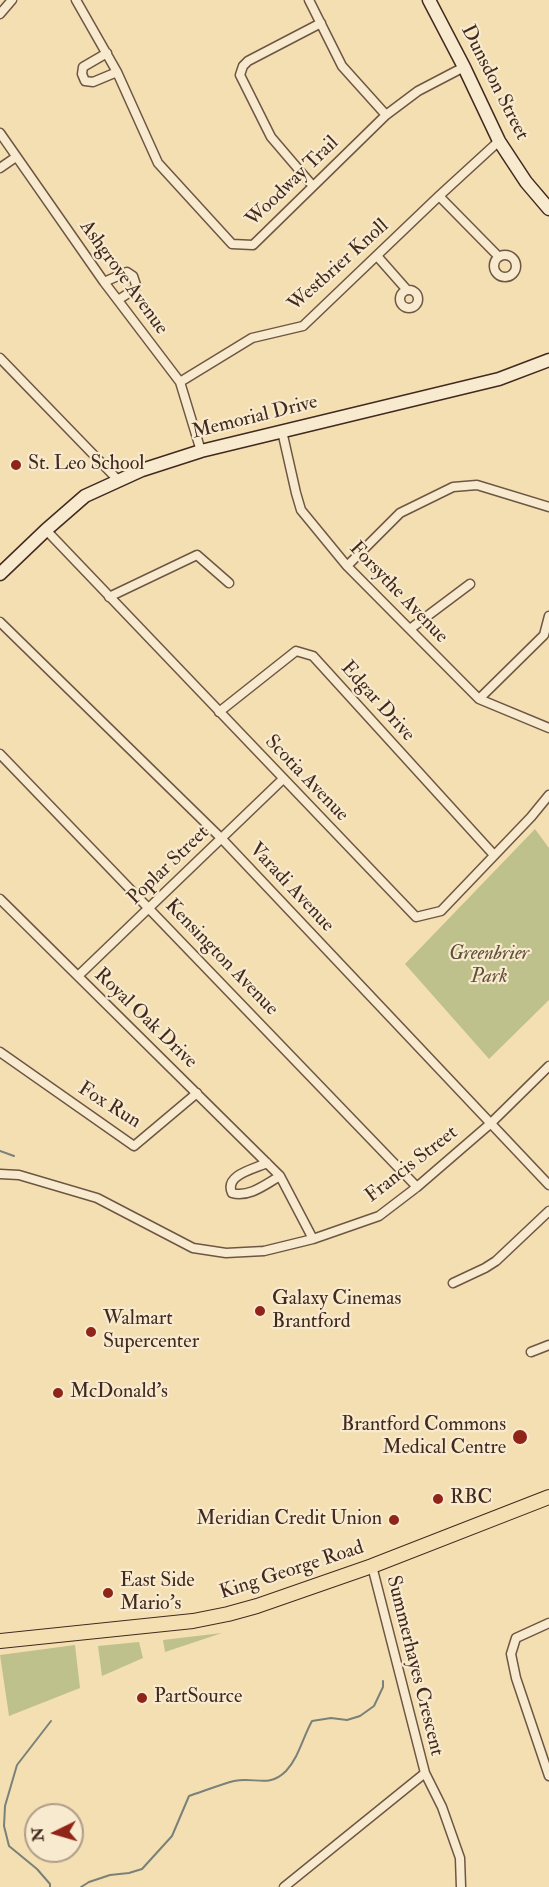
<!DOCTYPE html>
<style>
body{margin:0}
#map{position:relative;width:549px;height:1887px;overflow:hidden;background:#f4dfb3;font-family:"IM FELL Double Pica",serif}
canvas{display:block}
.north{position:absolute;left:24px;top:1803px;width:60px;height:60px;box-sizing:border-box;background:#f8eace;border:2px solid #af9d88;border-radius:50%;rotate:265deg;font-size:16px;font-weight:700;line-height:24px;text-align:center;color:#41291f}
.north::after{content:'';display:block;margin:auto;width:21px;height:27px;background:#8f2418;clip-path:polygon(50% 0,100% 100%,50% 72%,0 100%)}
</style>
<div id="map">
<canvas width="549" height="1887"></canvas>
<div class="north">N</div>
</div>
<script>
const context = document.querySelector('canvas').getContext('2d');
context.lineJoin = 'round';
function paint(path, color) { context.fillStyle = color; context.fill(path, 'evenodd'); }
function strokePath(path, color, width, dash) { context.strokeStyle = color; context.lineWidth = width; context.lineCap = dash ? 'butt' : 'round'; context.setLineDash(dash || []); context.stroke(path); }
function label(font, color, halo, rows, align = 'center') {
  context.font = font + ' "IM FELL Double Pica",serif'; context.lineWidth = 4.5; context.setLineDash([]); context.textBaseline = 'middle'; context.strokeStyle = halo; context.fillStyle = color; for (const [text, x, y, turn = 0] of rows) {
    context.save(); context.translate(x, y); context.rotate((+turn || 0) * Math.PI / 180); context.textAlign = isNaN(turn) ? turn : align; if (halo) context.strokeText(text, 0, 0); context.fillText(text, 0, 0); context.restore();
  }
}
paint(new Path2D(`
 M535,829l14,19v152l-60,59 -84,-95z
 M222,1633l-57,19 -2,-12z
 M139,1642l4,16 -41,18 -4,-30z
 M75,1645l5,43 -71,28 -9,-61z`), '#bec18b');
strokePath(new Path2D(`
 M0,1151l14,5
 M50,1887v-3l-13,-15 -28,-23 -5,-20 1,-20 12,-41 34,-44
 M81,1887l8,-5 21,-7 19,-2 13,-4 30,-33 17,-40c15,-5 30,-11 45,-15 21,-5 34,8 52,-10 13,-14 17,-34 26,-50l19,-3 16,2 13,-4 14,-10 9,-19v-6`), '#798179', 2);
const street = new Path2D(`
 M76,0l41,72 41,91 74,81 21,1 133,-130 32,-24 46,-24
 M309,0l33,66 44,49
 M0,14l12,-14
 M107,53l-24,14 -1,7 3,7 8,1 24,-10
 M0,133l104,149 76,100 21,69
 M0,168l16,-11
 M312,185l-41,-48 -31,-62 3,-9 5,-5 73,-38
 M439,196l60,61
 M494 266a11 11 0 1 1 22 0a11 11 0 1 1-22 0Z
 M377,256l30,34
 M104,282l23,-10 6,4 3,9 -1,4 -17,11
 M400 299a9 9 0 1 1 18 0a9 9 0 1 1-18 0Z
 M0,358l118,122
 M180,382l72,-44 51,-12 136,-130 60,-55
 M282,431l14,62 5,17 46,56 132,133 70,29
 M46,530l370,387 25,-6 90,-94 18,-22
 M347,566l53,-53 53,-26 24,-2 72,22
 M109,597l88,-42 32,28
 M0,622l222,217 327,346
 M410,629l60,-45
 M479,699l65,-64 5,-19
 M219,712l77,-61 17,5 181,199
 M0,754l417,433
 M0,899l280,277 33,63
 M78,976l205,-197
 M0,1052l134,94 63,-53
 M267,1163c-13,6 -43,12 -35,30 17,5 34,-9 48,-17
 M0,1174l19,1 78,23 96,50 33,5 38,-2 49,-12 66,-23 38,-29 73,-63 59,-58
 M453,1283l32,-15 11,-7 53,-50
 M531,1352l18,-7
 M372,1566l53,207 17,34 18,51 1,29
 M549,1623l-33,15 -5,16 5,24 33,98
 M284,1887l141,-114`);
const secondary = new Path2D(`
 M429,0l35,67 35,74 27,41 23,27
 M0,574l46,-44 39,-34 57,-26 59,-19 298,-72 50,-19`);
const primary = new Path2D(`
 M0,1641l193,-20 35,-7 29,-8 115,-40 177,-69`);
strokePath(street, '#6e5644', 11);
strokePath(secondary, '#41291f', 15);
strokePath(primary, '#41291f', 16);
strokePath(street, '#f8eace', 8);
strokePath(secondary, '#f8eace', 12);
strokePath(primary, '#f4dfb3', 14);
for (const [x, y, r, color] of [
 [16,465,6,"#8f2418"],
 [260,1311,6,"#8f2418"],
 [91,1332,6,"#8f2418"],
 [58,1393,6,"#8f2418"],
 [520,1437,8,"#8f2418"],
 [438,1499,6,"#8f2418"],
 [394,1520,6,"#8f2418"],
 [108,1593,6,"#8f2418"],
 [142,1698,6,"#8f2418"]
]) { const dot = new Path2D(); dot.arc(x, y, r, 0, 2 * Math.PI); context.fillStyle = color; context.fill(dot); strokePath(dot, '#f8eace', 2); }
label('20px', '#41291f', '#f8eace', [
 ["Dunsdon Street",494,83,63],
 ["Woodway Trail",293,182,-44],
 ["Westbrier Knoll",339,266,-42],
 ["Ashgrove Avenue",123,278,54],
 ["Memorial Drive",255,418,-14],
 ["Forsythe Avenue",398,593,46],
 ["Edgar Drive",377,702,48],
 ["Scotia Avenue",306,779,46],
 ["Poplar Street",169,866,-44],
 ["Varadi Avenue",291,888,47],
 ["Kensington Avenue",221,958,46],
 ["Royal Oak Drive",145,1019,44],
 ["Fox Run",109,1106,32],
 ["Francis Street",412,1165,-38],
 ["King George Road",292,1571,-18],
 ["Summerhayes Crescent",414,1666,76]
]);
label('20px', '#41291f', '#f8eace', [
 ["St. Leo School",28,465],
 ["Galaxy Cinemas",272,1300],
 ["Brantford",272,1323],
 ["Walmart",103,1320],
 ["Supercenter",103,1343],
 ["McDonald's",70,1393],
 ["Brantford Commons",506,1426,"right"],
 ["Medical Centre",506,1449,"right"],
 ["RBC",450,1499],
 ["Meridian Credit Union",382,1520,"right"],
 ["East Side",120,1582],
 ["Mario's",120,1605],
 ["PartSource",154,1698]
], 'left');
label('italic 20px', '#604f3a', '#f8eace', [
 ["Greenbrier",489,955],
 ["Park",489,978]
]);
</script>
